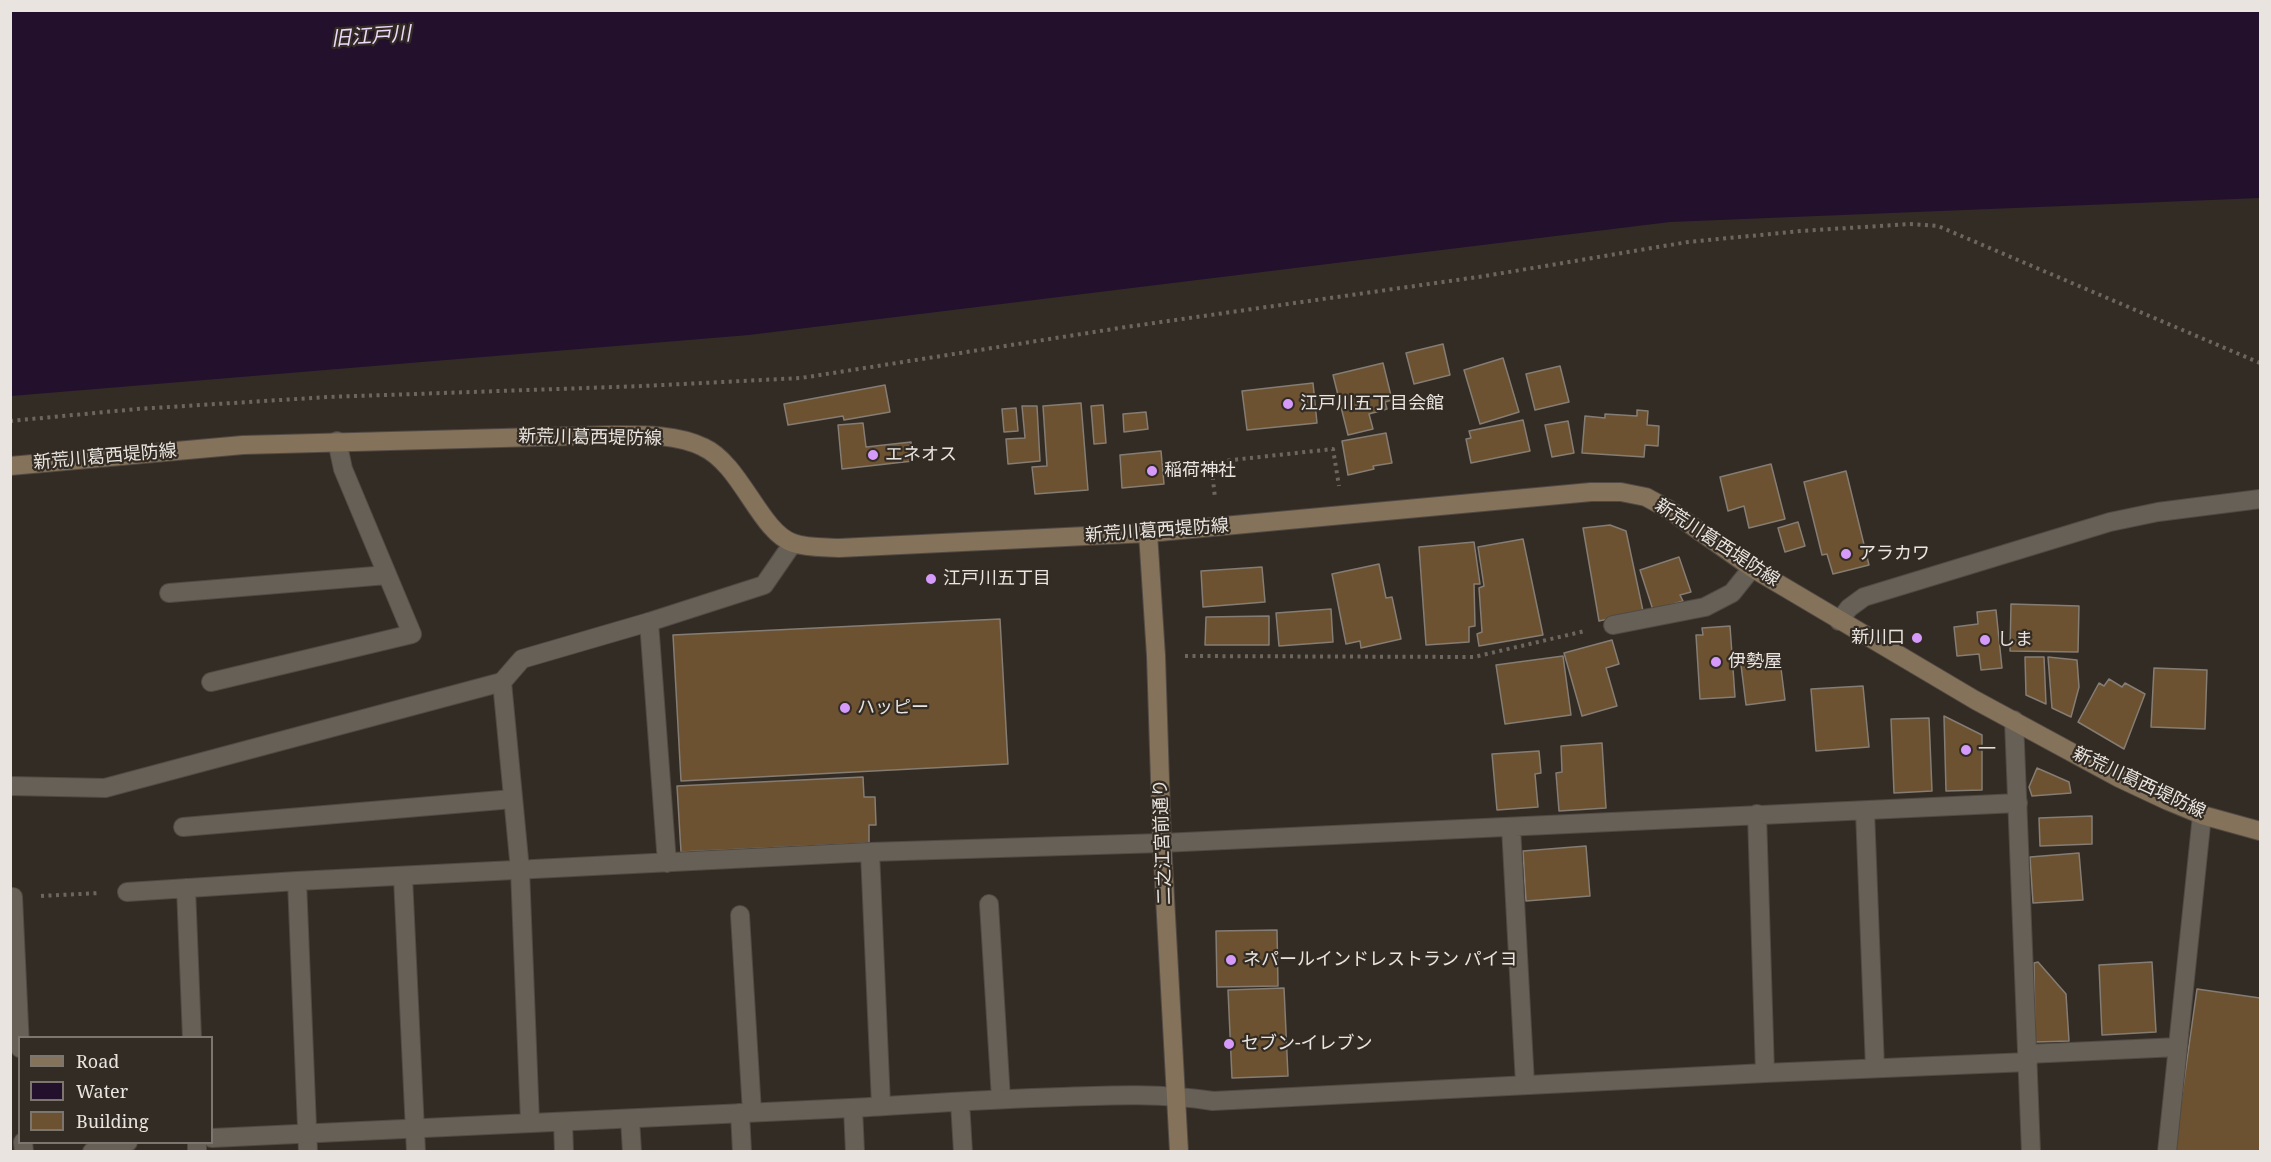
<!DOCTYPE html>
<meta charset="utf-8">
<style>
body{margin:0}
#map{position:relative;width:2271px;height:1162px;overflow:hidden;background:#332c24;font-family:"Noto Serif",serif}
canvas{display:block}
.frame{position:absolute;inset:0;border:12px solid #e9e4df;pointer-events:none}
.legend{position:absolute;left:18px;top:1036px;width:195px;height:108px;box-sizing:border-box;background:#332c24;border:2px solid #7c766f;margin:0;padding:8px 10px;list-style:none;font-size:18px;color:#e9e4df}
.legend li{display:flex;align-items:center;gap:12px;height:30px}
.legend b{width:30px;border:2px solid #7c766f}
</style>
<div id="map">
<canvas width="2271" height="1162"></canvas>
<div class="frame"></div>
<ul class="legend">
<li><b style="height:8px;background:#85725a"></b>Road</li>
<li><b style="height:16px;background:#23102d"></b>Water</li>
<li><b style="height:16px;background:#6c5231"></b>Building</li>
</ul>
</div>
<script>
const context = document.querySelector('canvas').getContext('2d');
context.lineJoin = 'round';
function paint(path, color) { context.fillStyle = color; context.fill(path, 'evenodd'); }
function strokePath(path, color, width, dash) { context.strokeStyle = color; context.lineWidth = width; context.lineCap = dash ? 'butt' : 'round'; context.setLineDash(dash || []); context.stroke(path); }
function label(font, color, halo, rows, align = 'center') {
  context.font = font + ' "Noto Serif","Noto Sans JP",serif'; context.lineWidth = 4.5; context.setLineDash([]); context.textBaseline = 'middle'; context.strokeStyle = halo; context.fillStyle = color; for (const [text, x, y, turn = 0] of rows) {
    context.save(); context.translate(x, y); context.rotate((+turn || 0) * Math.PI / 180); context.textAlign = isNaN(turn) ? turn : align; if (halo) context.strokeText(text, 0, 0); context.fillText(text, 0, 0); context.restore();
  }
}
paint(new Path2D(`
 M11,10l2249,1v187l-590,24 -921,113 -738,61z`), '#23102d');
const building = new Path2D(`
 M1443,344l7,31 -36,9 -8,-31z
 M1503,358l16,54 -39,12 -16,-54z
 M1383,363l9,37 -7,2 2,7 -18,5 4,15 -25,6 -15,-60z
 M1560,366l9,36 -34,8 -9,-36z
 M1313,383l4,40 -70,7 -5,-39z
 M885,385l5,27 -46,8 -1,-4 -55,9 -4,-21z
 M1081,403l7,87 -53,4 -3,-27 15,-1 -4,-60z
 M1103,405l3,38 -12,1 -3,-38z
 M1022,406h15l3,55 -32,3 -2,-25 19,-1z
 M1016,408l2,23 -14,1 -2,-23z
 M1637,410l11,1 -1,14 12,1 -1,20 -13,-1 -1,12 -62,-4 3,-37 20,2v-4l32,2z
 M1146,412l2,17 -24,3 -1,-18z
 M1523,420l7,31 -59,12 -5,-24 5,-1 -2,-7z
 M1568,421l6,32 -22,4 -7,-32z
 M863,423l3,24 45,-5 2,19 -71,8 -4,-44z
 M1386,433l6,30 -19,3 1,3 -26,6 -6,-34z
 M1161,451l3,33 -42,4 -2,-33z
 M1771,464l14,55 -36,9 -5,-22 -16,5 -8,-34z
 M1846,471l23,94 -36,9 -6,-20 -5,1 -18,-73z
 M1798,522l7,24 -20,6 -7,-24z
 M1610,525l16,6 17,80 -44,10 -16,-93z
 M1523,539l20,96 -64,11 -2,-12 5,-2 -3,-44 5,-2 -6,-39z
 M1474,542l6,42h-6l1,42 -6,1v15l-43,3 -7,-98z
 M1679,557l12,35 -11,3 3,6 -30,9 -13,-40z
 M1379,564l7,34 6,-1 9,42 -40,9 -1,-7 -14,3 -14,-70z
 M1262,567l3,35 -62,5 -2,-36z
 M2011,604l68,2 -1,46 -68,-1z
 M1331,609l2,33 -54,4 -3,-33z
 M1996,610l6,58 -21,2 -2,-16 -22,2 -3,-29 24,-3 -1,-12z
 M1269,616v29h-64l1,-28z
 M1000,619l8,145 -327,17 -8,-146z
 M1730,626l5,71 -35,2 -4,-64h7l-1,-7z
 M1612,640l7,24 -13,4 11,38 -35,10 -18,-63z
 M1779,653l6,47 -39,5 -6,-48z
 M1563,656l8,59 -66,9 -9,-59z
 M2025,657h19l2,47 -20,-9z
 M2048,657l29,3 2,27 -8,30 -19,-9z
 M2154,668l53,2 -2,59 -54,-2z
 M2109,679l13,8 3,-4 20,11 -21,55 -46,-27 21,-39 5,3z
 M1863,686l6,61 -53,4 -5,-62z
 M1944,716l38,19v55l-36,1z
 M1929,718l3,73 -38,2 -3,-74z
 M1602,743l4,65 -47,3 -3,-38 6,-1 -1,-26z
 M1539,751l2,22 -6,1 3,33 -41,3 -5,-56z
 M2037,768l32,14 2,11 -39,3 -3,-9z
 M863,777l1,20h11l1,28h-7v18l-188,9 -4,-66z
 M2092,816v28l-52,2 -1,-28z
 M1586,846l4,50 -64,5 -3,-50z
 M2079,853l4,47 -50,3 -3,-46z
 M1277,930l1,56 -61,1 -1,-56z
 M2038,962l28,32 3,47 -34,1 -1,-79z
 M2152,962l4,70 -54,3 -3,-70z
 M1284,988l4,88 -56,2 -4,-88z
 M2197,989l63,9v154h-86z`);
paint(building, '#6c5231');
strokePath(building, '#857d74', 1.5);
const lane = new Path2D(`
 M169,593l218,-18
 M649,622l18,241
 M1613,625l92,-18 27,-14 20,-25
 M211,682l201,-48 -69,-165 -6,-28
 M10,786l95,2 397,-106
 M1865,811l10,257
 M1757,814l8,259
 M183,827l330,-28
 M1511,827l14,257
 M870,852l11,253
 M403,877l13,275
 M297,881l11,271
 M186,888l6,150
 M127,892l170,-11 573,-29 292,-9 856,-40
 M13,897l7,151
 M989,904l12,195
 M740,915l12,197
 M2027,1054l151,-7
 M853,1108l2,44
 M740,1113l2,39
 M630,1119l2,33
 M563,1122l1,30
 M23,1142l1,10
 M197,1142v10
 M2167,1152l35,-337`);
const street = new Path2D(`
 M1839,621l10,-13 15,-11 246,-75 48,-10 102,-13
 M2014,720l17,432
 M960,1102l3,50
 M530,1122l-10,-252 -18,-188 20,-23 127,-37 115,-37 29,-42
 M212,1138c213,-12 426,-18 639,-30 70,-4 141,-9 211,-11 51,-2 100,-4 151,4l552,-28 263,-11
 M92,1152l36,-10`);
const secondary = new Path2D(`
 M10,466l233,-21 369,-10c30,0 64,-1 91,12 38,17 57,85 90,96 14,5 31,4 46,5l309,-15 443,-41h30l25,5 22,12 84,59 223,132 144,78 49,23 34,14 58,16
 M1148,533l8,123 6,187 17,309`);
strokePath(lane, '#514a44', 20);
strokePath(street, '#514a44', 20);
strokePath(secondary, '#514a44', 20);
strokePath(new Path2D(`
 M10,421l127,-12 191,-12 315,-11 158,-8 325,-51 359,-51 203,-34 113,-11 109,-7 28,2 322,137
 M1211,462l4,36
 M1168,467l165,-18 6,37
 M1185,656l289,1 111,-26
 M41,896l59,-3`), '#6c665f', 4, [3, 4.5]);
strokePath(lane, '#676057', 18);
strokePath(street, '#676057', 18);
strokePath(secondary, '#85725a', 18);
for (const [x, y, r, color] of [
 [1288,404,6,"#d69bfa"],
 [873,455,6,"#d69bfa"],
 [1152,471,6,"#d69bfa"],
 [1846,554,6,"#d69bfa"],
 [931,579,6,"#d69bfa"],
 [1917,638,6,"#d69bfa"],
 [1985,640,6,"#d69bfa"],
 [1716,662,6,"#d69bfa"],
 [845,708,6,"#d69bfa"],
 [1966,750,6,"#d69bfa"],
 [1231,960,6,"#d69bfa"],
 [1229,1044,6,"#d69bfa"]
]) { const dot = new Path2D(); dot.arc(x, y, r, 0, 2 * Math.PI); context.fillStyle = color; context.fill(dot); strokePath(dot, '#332c24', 2); }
label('18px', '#e9e4df', '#332c24', [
 ["江戸川五丁目会館",1300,404],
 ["エネオス",885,455],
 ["稲荷神社",1164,471],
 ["アラカワ",1858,554],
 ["江戸川五丁目",943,579],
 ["新川口",1905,638,"right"],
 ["しま",1997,640],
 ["伊勢屋",1728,662],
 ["ハッピー",857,708],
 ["一",1978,750],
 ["ネパールインドレストラン パイヨ",1243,960],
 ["セブン-イレブン",1241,1044]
], 'left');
label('18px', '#e9e4df', '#332c24', [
 ["新荒川葛西堤防線",590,438,1],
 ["新荒川葛西堤防線",105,457,-5],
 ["新荒川葛西堤防線",1157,531,-4],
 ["新荒川葛西堤防線",1717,543,33],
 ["新荒川葛西堤防線",2139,783,25],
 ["二之江宮前通り",1163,842,-92]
]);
label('italic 20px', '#efd9fd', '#332c24', [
 ["旧江戸川",371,37,-4]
]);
</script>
